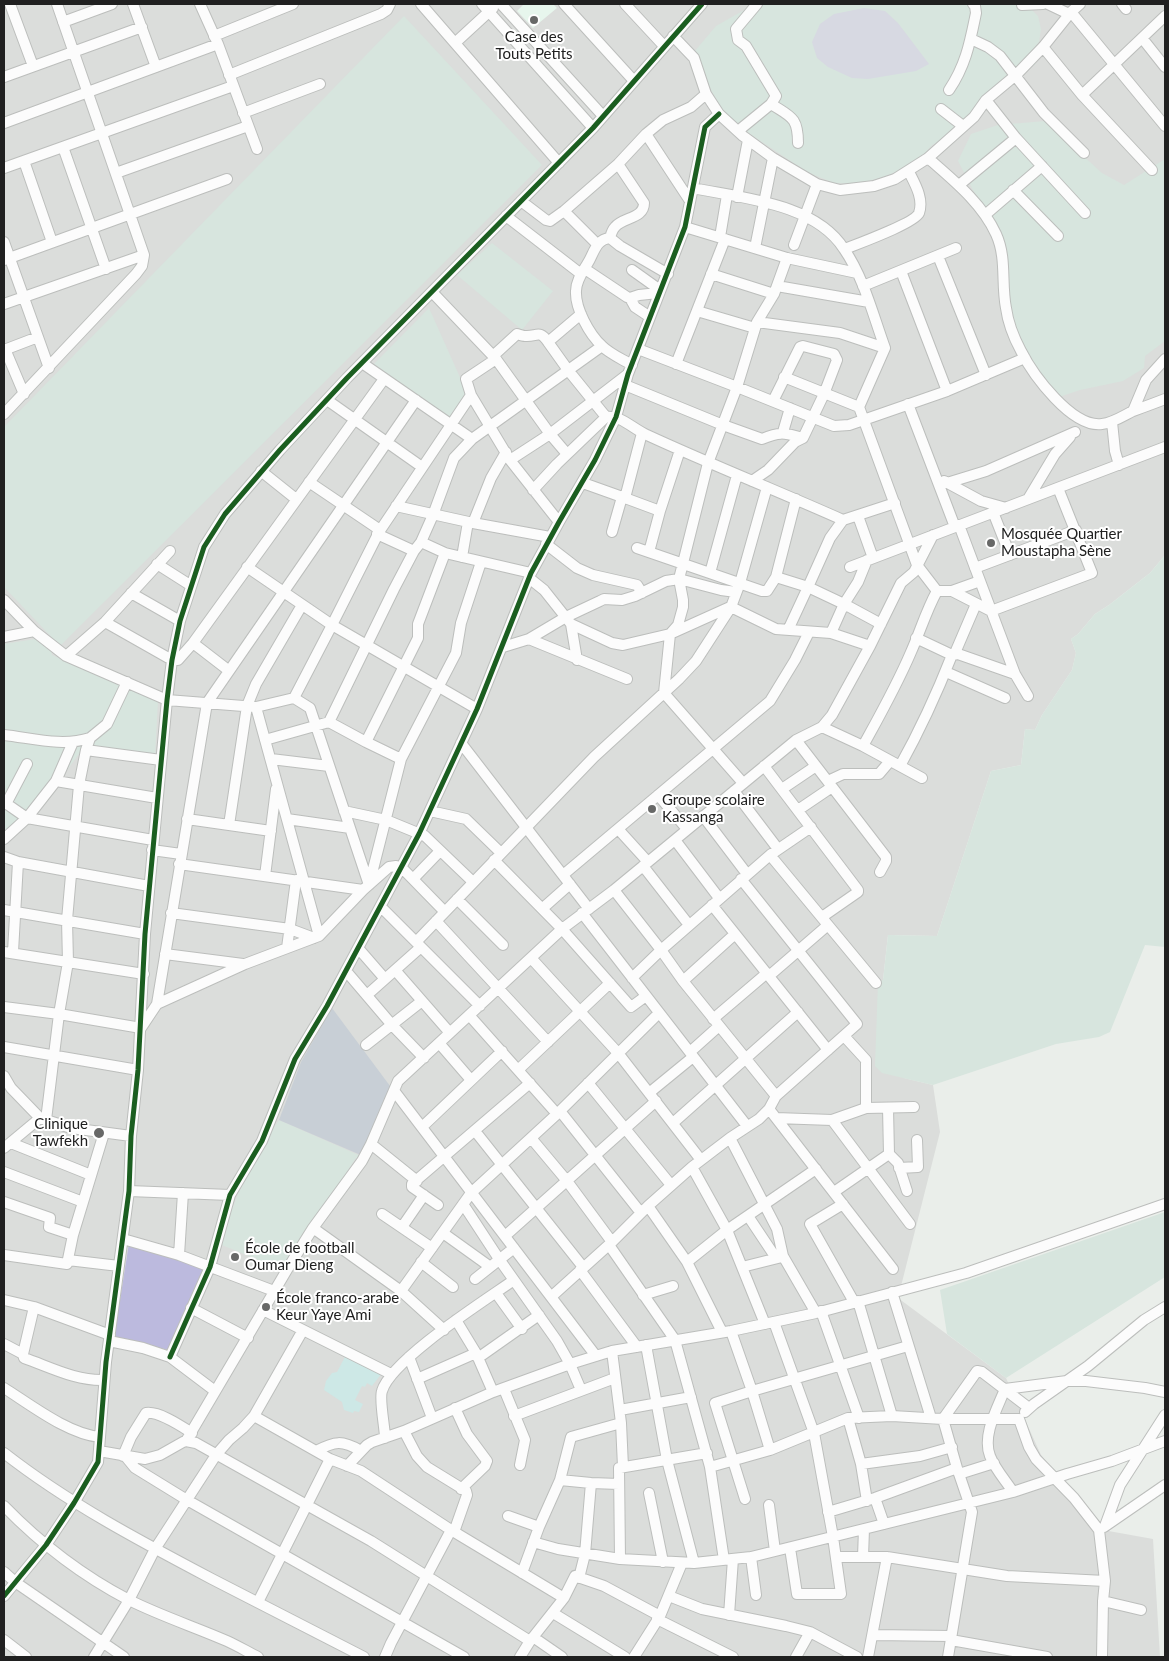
<!DOCTYPE html>
<meta charset="utf-8">
<style>
body{margin:0}
#map{position:relative;width:1169px;height:1661px;overflow:hidden;background:#eaeeea;font-family:Lato,sans-serif}
canvas{display:block}
.frame{position:absolute;inset:0;border:5px solid #202020;pointer-events:none}
</style>
<div id="map">
<canvas width="1169" height="1661"></canvas>
<div class="frame"></div>
</div>
<script>
const context = document.querySelector('canvas').getContext('2d');
context.lineJoin = 'round';
function paint(path, color) { context.fillStyle = color; context.fill(path, 'evenodd'); }
function strokePath(path, color, width, dash) { context.strokeStyle = color; context.lineWidth = width; context.lineCap = dash ? 'butt' : 'round'; context.setLineDash(dash || []); context.stroke(path); }
function label(font, color, halo, rows, align = 'center') {
  context.font = font + ' Lato,sans-serif'; context.lineWidth = 4; context.setLineDash([]); context.textBaseline = 'middle'; context.strokeStyle = halo; context.fillStyle = color; for (const [text, x, y, turn = 0] of rows) {
    context.save(); context.translate(x, y); context.rotate((+turn || 0) * Math.PI / 180); context.textAlign = isNaN(turn) ? turn : align; if (halo) context.strokeText(text, 0, 0); context.fillText(text, 0, 0); context.restore();
  }
}
paint(new Path2D(`
 M4,4h1161v551l-15,18 -41,32 -14,9 -17,20 -7,5 5,14 -4,17 -30,45 -7,15 -10,-1 -4,36 -30,6 -54,165 -49,-1 -5,45 21,98 29,7 7,47 -42,166 108,80 35,77 62,75 50,9 7,118h-1156z`), '#dbdddb');
paint(new Path2D(`
 M524,4h29l4,4 -24,20 -16,-17z`), '#e7f6ed');
paint(new Path2D(`
 M755,4h271l12,12 3,13 -2,13 -9,11 6,11 -49,31 -17,25 -39,26 -9,11 -11,9 -28,11 -25,7 -24,-1 -27,-11 -57,-38 -28,-24 -16,-29 -12,-29 22,-26z
 M404,16l138,149 -482,481 -56,-59v-160z
 M1045,121l57,52 22,12 41,-26v182l-20,15 -1,12 -21,13 -43,9 -21,7 -18,-20 -14,-21 -19,-49 -12,-81 -21,-32 -17,-33 13,-27 27,-9z
 M492,243l61,48 -31,39 -65,-55z
 M429,308l38,85 -18,24 -75,-53z
 M1165,555v392l-20,-2 -35,87 -11,5 -43,7 -123,41 -51,-12 -7,-7 3,-84 5,-2 5,-45 49,1 54,-165 30,-6 4,-36 10,1 7,-15 30,-45 4,-17 -5,-14 7,-5 17,-20 14,-9 41,-32z
 M35,639l16,11 1,5 106,46 -3,55 -74,-5 -48,66 -29,23v-196z
 M279,1120l84,37 -7,1 -73,112 -61,-25 -1,-7 22,-57 17,-32z
 M1165,1212v65l-159,101 -59,-44 -7,-44z`), '#d7e5de');
paint(new Path2D(`
 M346,1355l36,18 -10,13 -5,-3 -2,4 -3,-1 -7,14 8,4 -4,8 -5,-1 -1,2 -9,-3 -2,-8 -18,-12 2,-9 6,-8 5,-1z`), '#cde8e6');
paint(new Path2D(`
 M864,8l21,3 13,12 31,41 -13,7 -48,8 -16,-1 -24,-11 -11,-9 -5,-16 8,-18 14,-10z`), '#d7d9e2');
paint(new Path2D(`
 M332,1008l61,82 -30,66 -84,-36 22,-58z`), '#c8cfd6');
paint(new Path2D(`
 M129,1243l77,24 -37,83 -55,-12z`), '#bcbade');
const minor = new Path2D(`
 M10,4l23,62
 M133,4l23,63
 M200,4l18,40 39,105
 M421,4l138,159
 M482,4l111,124
 M501,4l102,112
 M564,4l70,77
 M625,4l39,42
 M1048,4l21,10
 M1122,4l4,5
 M1022,5l21,-1
 M1071,12l94,114
 M63,22l49,-18
 M214,36l79,-32
 M673,36l21,22 12,36 13,20 24,22 30,22 44,26 23,6 34,-4 21,-7 33,-21 46,-41 12,-17 30,-25 27,-28 28,-35 9,-8
 M1142,38l23,29
 M971,39l17,8 12,9 44,57 40,40
 M455,43l38,-35
 M1043,47l39,48 70,75
 M229,75l152,-61 6,-4 3,-6
 M4,77l138,-50
 M949,90c17,-25 21,-48 27,-77l-1,-7 -2,-2
 M1082,95l83,-79
 M986,100l30,38 69,75
 M771,104c20,13 27,13 27,39
 M941,109l22,17
 M243,113l77,-29
 M4,123l214,-79
 M738,131l33,-27 5,-8 -30,-50 -8,-6 -2,-11 21,-25
 M646,134l44,67
 M63,147l43,122
 M928,158c25,22 54,45 68,76 11,24 5,49 10,74 2,15 8,30 15,43 12,24 51,77 81,73 11,-1 21,-8 31,-13 11,-4 22,-8 32,-12
 M24,161l28,81
 M4,168l229,-82
 M116,173l132,-47
 M959,185l57,-47
 M693,188c48,10 122,15 151,61 20,29 29,66 41,99l-26,59 58,158 20,26
 M1013,190l45,46
 M737,197l11,-57
 M521,201l25,19 4,1 14,-10 54,-47 28,-30 17,-14 28,-13 15,-13
 M564,211l33,33
 M985,215l57,-49
 M506,216l75,58
 M685,227l102,31 70,15
 M720,237l7,-42
 M610,238c1,-4 2,-8 5,-11 8,-10 29,-8 29,-24l-26,-39
 M4,242l45,126
 M794,245l23,-61
 M755,248l18,-90
 M845,249c12,-5 70,-26 74,-36 5,-14 -4,-29 -10,-41
 M938,256l48,119
 M4,260l223,-81
 M585,269l42,28 3,1 9,-3 19,-2
 M632,270l28,20
 M901,271l46,120
 M711,274l63,20
 M777,286l92,16
 M863,286l93,-38
 M432,292l64,67 54,75 17,20
 M630,298l5,9 15,10
 M4,304l140,-49
 M697,311l58,17
 M581,314l-33,28 20,28 38,47
 M757,322l83,11 45,15
 M5,349l19,45
 M638,349l99,38 97,39 15,-1 98,-34 78,-33
 M4,350l34,-13
 M493,356l24,-22c3,1 6,2 8,2 12,1 14,-7 23,6
 M496,359l-30,20 5,16 39,65 49,62
 M362,363l110,76
 M676,364l49,-125
 M632,365c-10,-6 -22,-11 -30,-19 -13,-12 -27,-38 -26,-55 0,-12 9,-22 14,-32 5,-10 8,-20 20,-21l10,8 48,28
 M784,377l75,30
 M625,385l98,40 39,14c19,-8 22,-6 41,-1
 M327,400l95,67
 M908,404l47,123
 M1133,411l13,-31 19,-21
 M4,414l132,-140 6,-8 2,-11 -87,-251
 M1112,422l3,29 4,14
 M783,432l7,-24
 M510,460l40,-26 78,-60
 M261,471l35,28
 M752,481l16,-11 27,-28 8,-4 21,-44 13,-34 -3,-6 -31,-8 -3,1 -27,54
 M944,481l37,20 25,7
 M309,482l71,48
 M583,483l42,15 17,-65
 M947,483l39,-12 89,-39
 M533,490l24,-26 49,-47c15,-2 27,12 41,18 65,30 131,56 196,85
 M625,498l35,13
 M1028,499l27,-45 15,-17
 M396,506l77,17 77,14
 M993,512l17,43
 M858,516l15,42
 M473,523l18,-45 15,-26
 M959,525l56,149 13,22
 M612,532l10,-35
 M377,534l37,17
 M421,542l24,11 86,20
 M546,544l31,24 16,7 44,10 5,8
 M637,548l125,43h5l9,-14 20,-78
 M649,552l11,-41 20,-61
 M462,557l6,-35
 M157,564l33,21
 M247,567l85,58 145,84
 M850,567l315,-120
 M975,568l101,-38
 M710,573l27,-98
 M776,577l32,10 22,-49 13,-18 52,-17
 M529,578l15,12 27,34 6,36
 M937,591h15l28,-10
 M952,591l39,20 101,-38 -34,-85
 M131,593l49,28
 M4,600l30,31 32,25 101,44 89,7 38,-9 16,10 59,177 32,-126 55,-106 5,-30 20,-61
 M731,607l45,22 55,4 39,13
 M105,622l67,38h6l15,-17 191,-264
 M571,624l41,19 11,2 47,-11 60,-27
 M788,630l20,-43 36,17 14,-22 9,-22
 M831,633l13,-29 37,20
 M4,637l30,-6
 M916,638l36,17 6,-1 57,20
 M529,639l98,40
 M193,643l35,27
 M503,647l26,-8 37,-22 34,-16 4,-2 18,1 13,-4 31,-15 13,-2 42,11 15,2
 M955,653l21,-49
 M66,656l39,-34 65,-71
 M946,672l59,26
 M294,698l38,-73 47,-93 92,-137
 M256,707l63,229
 M329,722l65,-133 20,-38 7,-9 12,-27 21,-57 18,-19 130,-93
 M822,727l41,19 59,32
 M4,735c28,3 58,12 86,3
 M265,740l64,-18 37,20 35,17
 M796,740l90,117v4l-6,11
 M366,742l52,-104v-14l27,-71
 M461,743l128,166
 M863,746c17,-31 34,-61 48,-94 9,-20 15,-41 26,-61
 M86,750l75,10
 M271,759l58,7
 M764,766l94,124v2l-36,25
 M900,766c20,-36 37,-73 52,-111
 M56,781l101,17
 M828,781l15,-7h36l11,-13
 M743,783l-79,-90 6,-59 8,-9 5,-18v-7l-4,-21 29,-116 29,-76 20,-65 17,-28 13,-36
 M782,789l34,-23
 M734,791l44,58
 M658,795l29,34
 M4,802l23,16 126,22
 M6,804l21,-40
 M798,810l34,-23
 M344,811l42,9 39,16 48,46
 M430,811l36,8 35,34
 M703,816l44,58
 M187,819l84,12
 M287,819l63,9
 M229,825l18,-119 9,-22 46,-79
 M618,829l30,33
 M4,839l23,-21 29,-37 17,-39
 M675,840l44,58
 M152,850l29,4
 M770,855l106,128
 M4,857l14,5 131,24
 M494,860l68,69 69,78 15,-11
 M179,864l184,26
 M643,866l46,59
 M563,875l207,-174 25,-41 14,-28
 M265,876l11,-87
 M413,879l27,-28
 M614,890l47,60 22,31 93,115
 M457,899l46,46
 M712,905l116,145
 M381,907l99,99
 M543,908l27,-24
 M4,910l141,24
 M171,913l119,16 24,9
 M582,913l165,213
 M436,921l112,121
 M416,942l178,-185 85,-78 17,-18 35,-54 9,-24 27,-96
 M287,948l9,-68
 M358,948l27,31
 M4,952l140,22
 M13,952l5,-90
 M165,954l78,10
 M531,958l87,95 83,107
 M395,970l55,63
 M346,971l46,54 32,33
 M769,976l59,-51
 M632,978l29,-28 109,-95 41,-28
 M683,981l52,-47
 M367,995l54,-48
 M157,1004l88,-40 74,-28 44,-46 26,-23 7,-1 6,2 43,44
 M4,1007l55,7 82,14 16,-24 50,-301 209,-303
 M469,1015l88,99
 M713,1019l54,-46
 M844,1036l22,24v48
 M439,1043l32,37
 M366,1045l56,-44
 M4,1047l134,23
 M690,1052l29,-26
 M518,1070l92,-87
 M4,1076l7,12 29,30 31,10 60,8
 M588,1083l83,102
 M395,1092l201,264
 M649,1093l44,-36
 M888,1108l1,46 9,9 9,28
 M769,1109l124,160
 M560,1111l81,102
 M776,1118l56,2 34,-12 48,-1
 M46,1120l13,-106 9,-52 -1,-42 12,-135 7,-35 4,-12 17,-14 20,-42
 M832,1120l78,104
 M673,1123l125,-111
 M422,1127l80,-76
 M475,1131l108,136
 M531,1138l36,43 45,61
 M730,1138l47,91 6,27 33,57
 M11,1143l80,32
 M371,1144l46,37
 M4,1148l36,-30
 M692,1167l35,63 38,94
 M899,1168l19,-1 -1,-27
 M4,1172l79,30
 M129,1191l101,4
 M834,1192l55,-38
 M4,1202l46,16 -1,9 24,8
 M463,1204l36,55 58,82 13,23 11,26
 M843,1204l-33,20 44,78
 M438,1205l-26,-18v-3l118,-101
 M648,1206l39,56 35,70
 M382,1214l50,34
 M748,1216l28,42
 M402,1227l22,-32
 M313,1228l88,63 43,39
 M443,1233l46,33
 M505,1236l151,-135
 M123,1239l56,16 95,36
 M609,1245l66,95 35,127 14,93
 M4,1255l63,9 6,-29 31,-102
 M179,1255l4,-62
 M68,1260l51,6
 M421,1262l32,25
 M687,1262l40,-32 89,-61
 M742,1267l40,-10
 M580,1270l57,77
 M475,1279l39,-31
 M401,1291l70,-98 86,-79 102,-101
 M892,1292l39,126
 M496,1293l26,36
 M643,1295l30,-9
 M551,1297l61,-55 36,-36 44,-39 38,-29 29,-19 10,-10 7,-13 81,-72 -116,-145
 M4,1300l30,7 76,28
 M858,1301l34,115
 M191,1308l57,30
 M263,1310l128,64
 M821,1311l38,107
 M456,1320l20,33 17,39
 M774,1322l40,111 19,104 8,57h-44l-7,-46
 M731,1331l21,60 18,59
 M109,1341l34,7 27,9 45,34
 M4,1344l19,10 1,4c26,9 52,23 80,22
 M646,1345l21,115 27,103
 M612,1351l9,72 2,44
 M23,1354l11,-47
 M170,1357l40,-90 20,-72 32,-54 33,-82 32,-53 92,-172 58,-125 54,-136 28,-51 36,-62 21,-43 12,-43 57,-147 20,-100 14,-13
 M409,1357l23,61
 M478,1358l61,-43
 M417,1379l59,-26
 M4,1388c27,17 64,46 96,49
 M504,1389l21,51 -5,25
 M455,1408l12,26 20,27 -2,5 -24,23
 M620,1410l71,-13
 M1025,1412l9,-8 54,-38 56,-46 21,-13
 M254,1416l76,43 31,12 90,59 113,68
 M514,1416l101,-38
 M848,1418l13,46 6,37
 M404,1431l13,25 10,11 39,24 1,4 -13,37
 M385,1438c0,-10 -6,-39 -3,-47 9,-31 102,-90 132,-111
 M186,1441l102,-173 25,-40 49,-67 9,-17 27,-63 164,-152 52,-39 182,-150 26,-13 10,-12 38,-69 31,-63 13,-11 19,-37
 M99,1451l46,8 15,-4 23,-13 3,-1 10,2 175,98 159,100
 M316,1451c19,-10 26,-11 45,0
 M4,1453c64,50 136,88 208,126 51,26 102,52 152,78
 M123,1456l8,-19 15,-24c13,-2 35,13 46,20
 M126,1457l9,11 52,32 277,157
 M861,1464l59,-8 32,-9
 M347,1466l20,-21 5,-3 32,-11 89,-39 77,-28 42,-13 119,-20 85,-18 150,-40 199,-69
 M710,1467l60,-17 78,-32 44,-2 51,3h76l10,28 7,12 38,39 25,32 6,51 -2,20 -1,56
 M959,1474l35,-11
 M560,1480l31,3 28,1
 M1013,1492c-7,-11 -18,-23 -23,-36 -8,-21 7,-47 15,-67l62,-8h19l59,7 20,4
 M649,1493l14,69
 M875,1498l9,26
 M745,1499l-30,-96 37,-12 156,-45
 M769,1505l6,46
 M4,1506c36,37 79,70 125,94 32,16 66,27 98,41 11,5 21,11 31,16
 M828,1512l47,-14 82,-30
 M508,1516l31,11
 M1105,1526l15,-41 45,-70
 M1104,1527l61,-42
 M533,1542l25,7 62,10 74,4 57,-6 262,-65 54,-18 45,-13 53,-20
 M751,1557l5,38
 M836,1557h51l120,19 98,5
 M863,1557l1,-28
 M620,1559l-1,-91 88,-15
 M4,1572l11,10 109,75
 M522,1573l17,-46 21,-47 11,-43 50,-14
 M579,1578l6,-24 6,-71
 M4,1596l42,-51 28,-42 24,-41 8,-100 23,-171 2,-55 7,-66 7,-136 22,-234 5,-40 8,-39 24,-74 21,-33 55,-64 67,-72 246,-250 109,-124
 M669,1596l33,13 84,17 24,6 47,25
 M1103,1601l38,9
 M258,1602l72,-143
 M553,1613l72,44
 M729,1615l4,-56
 M657,1619l76,38
 M873,1635l78,1
 M533,1637l29,20
 M4,1640l22,17
 M951,1640l96,17
 M94,1657l35,-57 26,-51 61,-94 13,-15 14,-12 11,-12 49,-86
 M385,1657l6,-14 60,-113
 M520,1657l10,-16 34,-43 11,-22 29,10 56,30
 M634,1657l26,-41 22,-53
 M796,1657l14,-25
 M868,1657l19,-100
 M948,1657l24,-145 -15,-44 -14,-49 34,-48 5,1 47,36`);
strokePath(minor, '#bcbebc', 12);
strokePath(minor, '#fcfcfc', 10);
strokePath(new Path2D(`
 M170,1357l40,-90 20,-72 32,-54 33,-82 32,-53 92,-172 58,-125 54,-136 28,-51 36,-62 21,-43 12,-43 57,-147 20,-100 14,-13
 M4,1596l42,-51 28,-42 24,-41 8,-100 23,-171 2,-55 7,-66 7,-136 22,-234 5,-40 8,-39 24,-74 21,-33 55,-64 67,-72 246,-250 109,-124`), '#1b5e20', 5);
for (const [x, y, r, color] of [
 [534,20,5,"#676867"],
 [991,543,5,"#676867"],
 [652,809,5,"#676867"],
 [99,1133,6,"#676867"],
 [235,1257,5,"#676867"],
 [266,1307,5,"#676867"]
]) { const dot = new Path2D(); dot.arc(x, y, r, 0, 2 * Math.PI); context.fillStyle = color; context.fill(dot); strokePath(dot, '#fff', 2); }
label('15px', '#202020', '#fff', [
 ["Case des",534,37,"center"],
 ["Touts Petits",534,54,"center"],
 ["Mosquée Quartier",1001,534],
 ["Moustapha Sène",1001,551],
 ["Groupe scolaire",662,800],
 ["Kassanga",662,817],
 ["Clinique",88,1124,"right"],
 ["Tawfekh",88,1141,"right"],
 ["École de football",245,1248],
 ["Oumar Dieng",245,1265],
 ["École franco-arabe",276,1298],
 ["Keur Yaye Ami",276,1315]
], 'left');
</script>
